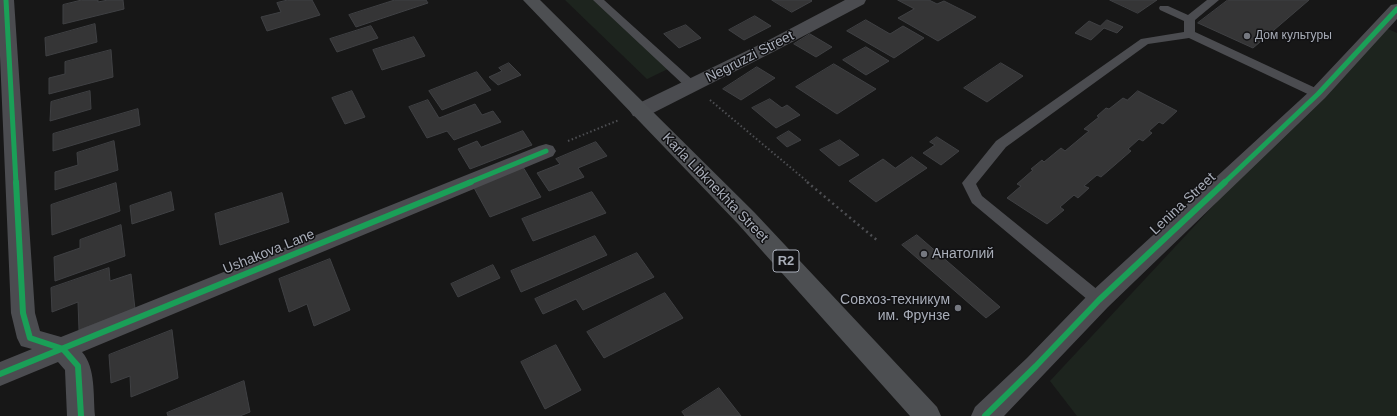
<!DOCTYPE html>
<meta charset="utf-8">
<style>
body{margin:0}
canvas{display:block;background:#171717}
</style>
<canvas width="1397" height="416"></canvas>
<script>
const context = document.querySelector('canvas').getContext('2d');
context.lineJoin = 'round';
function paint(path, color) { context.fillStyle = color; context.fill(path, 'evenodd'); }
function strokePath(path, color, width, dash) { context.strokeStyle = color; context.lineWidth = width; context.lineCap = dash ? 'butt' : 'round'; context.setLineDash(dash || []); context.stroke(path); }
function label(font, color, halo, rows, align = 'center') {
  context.font = font + ' Arial,sans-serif'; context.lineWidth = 3; context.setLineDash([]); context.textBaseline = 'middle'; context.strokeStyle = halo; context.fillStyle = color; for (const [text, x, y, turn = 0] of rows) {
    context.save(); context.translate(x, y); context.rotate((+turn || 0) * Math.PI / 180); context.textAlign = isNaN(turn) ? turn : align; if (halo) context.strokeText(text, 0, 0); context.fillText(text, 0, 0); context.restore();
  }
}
paint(new Path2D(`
 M565,0h33l74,67 -25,12z
 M1381,26l16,7v383h-320l-27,-35z`), '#1d241e');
const building = new Path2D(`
 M82,0h16v2l10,-2h15l1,9 -61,15v-19z
 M288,0h24l8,15 -53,16 -6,-14 20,-5 -4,-9z
 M395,0h31l2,3 -72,24 -7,-12z
 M772,0h39l1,1 -20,11z
 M898,0h31l8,4 7,-3 32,16 -38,24 -40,-23 16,-9z
 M1110,0h47l-19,13z
 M1228,0h81l-56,48 -55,-25z
 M755,16l16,10 -27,14 -15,-10z
 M866,20l24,14 13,-8 21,12 -30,20 -47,-27z
 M1107,20l16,7 -6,6 -13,-5 -13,12 -16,-7 14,-12 11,5z
 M95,24l2,18 -51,14 -1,-18z
 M686,25l15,13 -22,10 -15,-14z
 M371,26l7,12 -41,14 -7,-13z
 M810,34l22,13 -16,10 -22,-13z
 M414,37l11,19 -43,14 -9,-20z
 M866,47l23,14 -23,14 -23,-15z
 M111,50l2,27 -64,17v-16l16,-4v-12z
 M509,63l12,12 -23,10 -9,-8 13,-6 -3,-3z
 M1001,63l22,13 -36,26 -23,-14z
 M834,64l42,25 -39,25 -41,-27z
 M757,67l18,11 -34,22 -18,-11z
 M477,72l14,18 -49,20 -13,-19z
 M90,91l1,18 -41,12 1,-19z
 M352,91l13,26 -20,7 -13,-26z
 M1138,91l39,20 -14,13 -4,-2 -10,9 3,2 -9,8 -4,-2 -11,10 3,2 -30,26 -4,-2 -13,11 5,2 -11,10 -4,-3 -14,12 4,3 -17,14 -40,-26 14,-12 -4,-2 16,-14 -2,-1 11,-9 2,2 17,-14 4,3 24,-20 -5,-2 15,-12 -2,-1 9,-8 3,1 14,-11 4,2z
 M770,99l12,9 5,-3 13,10 -24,13 -24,-20z
 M428,100l11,18 36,-14 7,11 11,-4 8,11 -47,18 -7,-9 -20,7 -18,-31z
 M138,109l2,16 -87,26v-17z
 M523,131l9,14 -62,24 -12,-20 19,-8 4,6z
 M789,131l12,9 -14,7 -10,-9z
 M937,137l22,14 -18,14 -18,-12 12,-8 -5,-3z
 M840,140l19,15 -20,11 -19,-16z
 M114,141l4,29 -63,20v-18l23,-7 -1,-12z
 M596,142l11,14 -29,12 6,9 -35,14 -12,-18 23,-9 -4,-5z
 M912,157l15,11 -51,34 -27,-21 34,-22 12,9z
 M523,167l18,30 -51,20 -17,-31z
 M116,183l4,28 -68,24 -1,-30z
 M171,192l3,18 -42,14 -2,-18z
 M592,192l14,21 -73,28 -11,-22z
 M282,193l7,29 -69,23 -5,-31z
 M121,225l4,31 -70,25 -1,-24 26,-9v-8z
 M917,235l83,72 -14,11 -84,-73z
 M595,236l12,19 -86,37 -10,-21z
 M637,253l17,24 -71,33 -7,-11 -33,15 -8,-15z
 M330,259l20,51 -36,16 -7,-22 -18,8 -10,-33z
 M493,265l7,13 -42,19 -7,-13z
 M109,268l1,13 21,-7 4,35 -56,21 -1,-28 -26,10 -1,-24z
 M665,293l18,25 -79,40 -17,-26z
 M172,330l6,48 -47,19 -1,-21 -19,7 -2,-28z
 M556,345l25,45 -36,19 -24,-47z
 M244,381l6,31 -10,4h-72l-1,-3z
 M719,388l22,28h-56l-3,-4z`);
paint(building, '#353536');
strokePath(building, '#3f4043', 1);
strokePath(new Path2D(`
 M710,100l99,83
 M568,141l51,-21`), '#4d4e52', 2, [1.5, 2.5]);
strokePath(new Path2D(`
 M807,182l71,59`), '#4d4e52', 2.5, [2, 3.5]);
paint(new Path2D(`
 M593,0h11l92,83 2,3 -2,3h-8z
 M1207,0h12l-24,20v12l127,59 2,3 -2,3h-8l-125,-59 -41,6 -142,103 -30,37 6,12 122,99 3,5 -3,5 -5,1 -5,-1 -122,-102 -10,-20 34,-42 145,-102 43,-7v-11l-24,-11 -1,-2 1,-2h8l20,9z`), '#4b4c50');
paint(new Path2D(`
 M0,0h14l21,313 5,18 21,6 478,-191 7,-2 7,2 3,5 -3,5 -471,196c14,16 11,43 13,64h-28l-2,-46 -7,-8 -58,24v-24l32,-13 -11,-3 -4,-8 -6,-25 -11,-257z
 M845,0h21l-2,4 -85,45 -132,67 -7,1 -7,-1 -3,-5 3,-5 134,-65z
 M1397,4v15l-72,79 -217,209 -104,109h-33l4,-9 52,-49 63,-65 221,-203 80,-85z`), '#4b4c50');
paint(new Path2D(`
 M523,0h17l214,212 183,195 4,9h-31l-172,-192z`), '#4d4f52');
strokePath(new Path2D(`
 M6,0l10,183
 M468,183l78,-32
 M1224,183l94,-89 79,-85`), '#1a9f57', 5);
strokePath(new Path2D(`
 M16,182l7,131 7,25 33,11 15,17 3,50
 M0,374l471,-192
 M985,416l51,-50 63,-66 126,-118`), '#1a9f57', 6);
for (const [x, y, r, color] of [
 [1247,36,4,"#757880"],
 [924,254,4,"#757880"],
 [958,308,4,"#757880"]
]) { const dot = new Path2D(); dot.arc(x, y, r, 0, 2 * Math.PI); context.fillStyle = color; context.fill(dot); strokePath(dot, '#111113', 1.5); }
label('12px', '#a8adb8', '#111113', [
 ["Дом культуры",1255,36]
], 'left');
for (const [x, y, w] of [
 [786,261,26]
]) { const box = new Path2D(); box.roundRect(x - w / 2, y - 11, w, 22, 3); context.fillStyle = '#111113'; context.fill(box); strokePath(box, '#a8adb8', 1); }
label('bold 13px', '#a8adb8', null, [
 ["R2",786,261]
]);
label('14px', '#a8adb8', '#111113', [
 ["Negruzzi Street",750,57,-27],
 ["Karla Libknekhta Street",715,188,46],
 ["Lenina Street",1183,204,-43],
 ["Ushakova Lane",269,252,-22]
]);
label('14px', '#a8adb8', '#111113', [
 ["Анатолий",932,254],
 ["Совхоз-техникум",950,300,"right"],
 ["им. Фрунзе",950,316,"right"]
], 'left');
</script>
